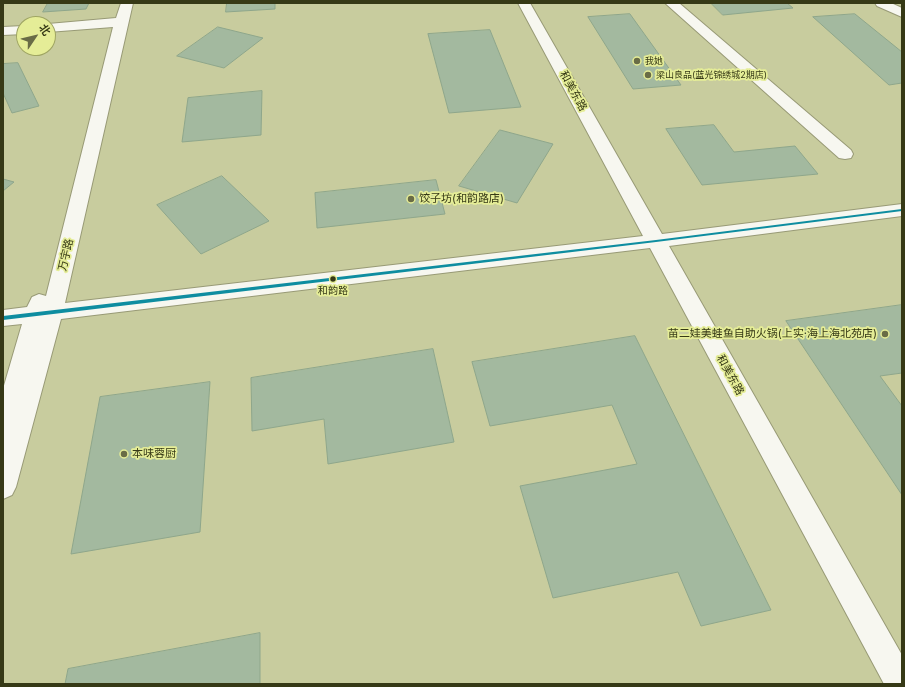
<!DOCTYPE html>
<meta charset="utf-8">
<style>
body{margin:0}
#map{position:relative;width:905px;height:687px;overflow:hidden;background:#c8cc9e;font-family:Inter,"Noto Sans SC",sans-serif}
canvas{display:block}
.frame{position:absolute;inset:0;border:4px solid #363916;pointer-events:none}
.north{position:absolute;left:16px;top:16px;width:40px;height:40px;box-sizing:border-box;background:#e5ed97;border:1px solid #9fa563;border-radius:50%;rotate:55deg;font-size:11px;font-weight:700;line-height:16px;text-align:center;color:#363916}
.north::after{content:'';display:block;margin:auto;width:14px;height:18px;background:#696c46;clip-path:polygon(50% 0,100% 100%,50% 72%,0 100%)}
</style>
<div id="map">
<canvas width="905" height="687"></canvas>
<div class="frame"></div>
<div class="north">北</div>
</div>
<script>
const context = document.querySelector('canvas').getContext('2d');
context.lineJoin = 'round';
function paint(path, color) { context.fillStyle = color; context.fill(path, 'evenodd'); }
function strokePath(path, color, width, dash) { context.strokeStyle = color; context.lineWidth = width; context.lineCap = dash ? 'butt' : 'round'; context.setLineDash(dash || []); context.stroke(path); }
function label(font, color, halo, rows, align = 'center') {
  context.font = font + ' Inter,"Noto Sans SC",sans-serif'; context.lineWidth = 3.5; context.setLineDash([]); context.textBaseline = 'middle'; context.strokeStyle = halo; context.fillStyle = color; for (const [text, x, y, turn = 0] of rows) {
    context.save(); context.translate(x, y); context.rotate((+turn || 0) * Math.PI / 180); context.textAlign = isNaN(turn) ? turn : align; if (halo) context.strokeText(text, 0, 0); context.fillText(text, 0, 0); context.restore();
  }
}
const building = new Path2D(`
 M48,3h41l-3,6 -43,3z
 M227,3h48v6l-49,3z
 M711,3h76l6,5 -70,7z
 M630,14l51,71 -48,4 -45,-72z
 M855,14l47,38v31l-13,2 -76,-68z
 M218,27l45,11 -39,30 -47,-12z
 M490,30l31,77 -72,6 -21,-79z
 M18,63l21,43 -27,7 -9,-20v-29z
 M262,91l-1,44 -79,7 6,-44z
 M714,125l20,27 61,-6 23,28 -116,11 -36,-56z
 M500,130l53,14 -36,59 -58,-17z
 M222,176l47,45 -68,33 -44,-49z
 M3,179l11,3 -11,9z
 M436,180l9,34 -128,14 -2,-35z
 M902,305v68l-22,3 22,30v89l-116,-174z
 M635,336l136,274 -70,16 -23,-54 -125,26 -33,-112 117,-22 -25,-59 -122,21 -18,-64z
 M433,349l21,93 -126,22 -4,-45 -72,12 -1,-53z
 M210,382l-10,150 -129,22 29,-157z
 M260,633v51h-195l3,-15z`);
paint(building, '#a3b99f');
strokePath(building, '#8ea68b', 1);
const minor = new Path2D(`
 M121,3h12l-68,300 578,-67 -125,-233h12l132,231 240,-30v12l-233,30 233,409v29h-18l-234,-436 -589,71 -45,168 -4,8 -9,4v-110l19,-65 -19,2v-16l24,-3 5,-10 7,-3 7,2 67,-269 -65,5v-8l68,-6z
 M665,3h14l172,147 2,4 -2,4 -6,1 -6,-1z
 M875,3h16l11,5v9l-25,-11z
 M24,26v8l-21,1v-8z`);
strokePath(minor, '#989a76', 2);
paint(minor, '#f7f7f0');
paint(new Path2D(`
 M902,209v2l-246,31 -653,78v-4l653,-76z`), '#0e8da0');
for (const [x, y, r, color] of [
 [637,61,4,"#696c46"],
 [648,75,4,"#696c46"],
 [411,199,4,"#696c46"],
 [333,279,3.5,"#363916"],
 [885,334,4,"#696c46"],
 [124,454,4,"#696c46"]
]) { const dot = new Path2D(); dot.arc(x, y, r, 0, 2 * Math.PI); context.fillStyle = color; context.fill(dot); strokePath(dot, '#e5ed97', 1.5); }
label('9px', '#363916', '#e5ed97', [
 ["我她",645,61],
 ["梁山良品(蓝光锦绣城2期店)",656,75]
], 'left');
label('10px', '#363916', '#e5ed97', [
 ["和韵路",333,291]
]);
label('11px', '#363916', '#e5ed97', [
 ["和美东路",573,91,61],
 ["万宇路",66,255,-77],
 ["和美东路",730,375,61]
]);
label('11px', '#363916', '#e5ed97', [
 ["饺子坊(和韵路店)",419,199],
 ["苗二娃美蛙鱼自助火锅(上实·海上海北苑店)",877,334,"right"],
 ["本味蓉厨",132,454]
], 'left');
</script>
